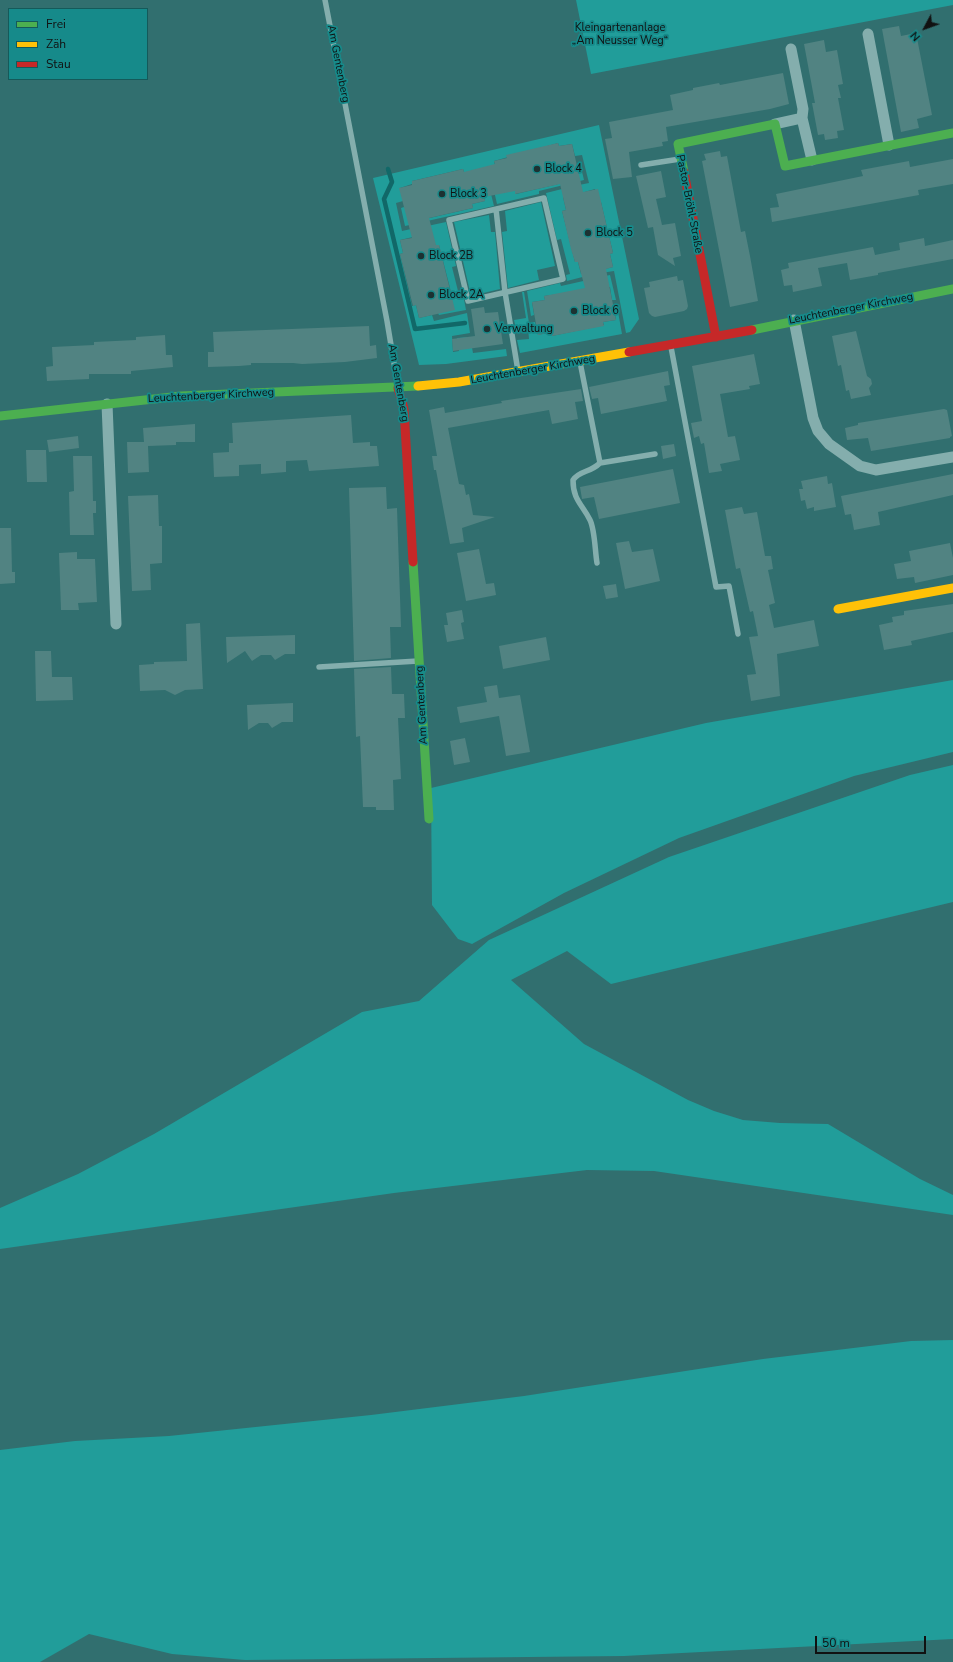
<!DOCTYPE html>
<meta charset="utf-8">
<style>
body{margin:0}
#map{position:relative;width:953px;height:1662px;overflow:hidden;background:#316f6f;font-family:"Nunito Sans",sans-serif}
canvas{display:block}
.legend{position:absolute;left:8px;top:8px;width:140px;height:72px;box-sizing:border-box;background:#168a8a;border:1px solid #145a5a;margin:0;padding:5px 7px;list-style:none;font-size:12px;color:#111}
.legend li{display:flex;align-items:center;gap:8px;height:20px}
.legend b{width:20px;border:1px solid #145a5a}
.north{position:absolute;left:905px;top:8px;width:40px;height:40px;-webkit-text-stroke:3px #168a8a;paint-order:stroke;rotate:229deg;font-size:11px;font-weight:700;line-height:16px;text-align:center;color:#111}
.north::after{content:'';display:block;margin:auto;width:14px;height:18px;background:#111;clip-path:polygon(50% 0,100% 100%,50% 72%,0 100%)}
.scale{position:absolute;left:815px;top:1636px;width:111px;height:18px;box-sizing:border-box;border:2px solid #111;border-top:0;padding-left:5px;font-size:12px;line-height:14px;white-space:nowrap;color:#111;-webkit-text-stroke:3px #168a8a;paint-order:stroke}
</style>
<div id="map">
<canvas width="953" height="1662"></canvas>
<ul class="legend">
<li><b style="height:5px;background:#4caf50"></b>Frei</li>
<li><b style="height:5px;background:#ffc107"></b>Zäh</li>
<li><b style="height:5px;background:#c62828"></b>Stau</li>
</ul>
<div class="north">N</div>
<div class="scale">50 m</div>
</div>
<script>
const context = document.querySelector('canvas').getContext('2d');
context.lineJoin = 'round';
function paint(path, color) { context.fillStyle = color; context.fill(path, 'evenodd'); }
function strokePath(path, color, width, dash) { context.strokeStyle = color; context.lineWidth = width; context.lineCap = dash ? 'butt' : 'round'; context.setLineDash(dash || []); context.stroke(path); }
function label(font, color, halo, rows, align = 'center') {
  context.font = font + ' "Nunito Sans",sans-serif'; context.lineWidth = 3.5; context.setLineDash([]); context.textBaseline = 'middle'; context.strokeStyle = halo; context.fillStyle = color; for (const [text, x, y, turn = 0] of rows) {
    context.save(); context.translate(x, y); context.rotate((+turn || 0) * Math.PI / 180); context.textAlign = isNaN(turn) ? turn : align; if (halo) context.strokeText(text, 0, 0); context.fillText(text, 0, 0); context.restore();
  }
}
paint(new Path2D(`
 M576,0h377v5l-362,69z
 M599,125l40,194 -9,13 -4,1 -12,-62 -13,2v-3l12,-3 -3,-13 3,-1 -12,-51h-3l-3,-13 -14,4 -2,-8 10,-2 -7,-28 -7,1 -3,-12 -13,2 -1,-3 -64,18 3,13 -33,-2 -1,-3 -51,12v3l-12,4 3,13 -7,2 6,28 9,-2 2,8 -13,3 3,13 -3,1 12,52 4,-1 3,13 13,-3 2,6 33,-8 3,20 -18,3 1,16 6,-1 -2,-13 13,-1 3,16 33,-4 1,7 -61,8 -27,1 -46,-187z
 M577,163h3l4,17 -45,11v3l-42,10 -5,-22 23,9 1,3 51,-12v-3l12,-3z
 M489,186l5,20 -89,20 -4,-18 3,-1 17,13 52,-12 -1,-4 13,-3 -3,-13z
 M574,186l2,8 -13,3 3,13 -4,1 13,51h3l3,12 13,-2v2l-27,7 -1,-6 4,-1 -9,-35 -4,1 -11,-47z
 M541,202l14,64 -18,4 2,10 -31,8 -6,-56 5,-1 -2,-20z
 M489,215l2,17h4l5,57 -29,7 -17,-74z
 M446,222l10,44 -4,1 7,28 4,-1 3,16 -27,5 -1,-2 14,-17 -13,-51h-3l-18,-17z
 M610,275l6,25h-4l-2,-13 -66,9 1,4 -13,2 2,13 -3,1 -4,-25 33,-8 1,3z
 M522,292h2l5,31 6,-1 3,13 13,-3 1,4 52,-11 -1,-3 13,-2 -2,-13 3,-1 5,28 -102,19 -3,-13 12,-1 -1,-11 -12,1 -2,-9 12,-2z
 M953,680v72l-99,24 -175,62 -115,55 -92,51 -14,-5 -26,-34 -1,-117 275,-65z
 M953,765v137l-342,82 -44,-33 -56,29 73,64 104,56 26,11 29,9 37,3 48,1 92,55 33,16v20l-299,-44 -67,-1 -193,23 -394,56v-41l78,-34 76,-40 208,-122 57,-11 70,-61 180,-83 241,-82z
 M953,1340v299l-329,17 -379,4 -73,-6 -83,-20 -49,28h-40v-212l75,-9 94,-5 202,-21 153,-19 239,-37 148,-18z`), '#219d9a');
strokePath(new Path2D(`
 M388,169l4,13 -8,17 31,130 50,-6`), '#116868', 4.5);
paint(new Path2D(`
 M899,26l2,10 15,-3 16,82 -15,4 2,9 -18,4 -19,-103z
 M824,40l2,12 11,-2 6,34 -5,1 3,13h-3l6,32 -7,1 1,7 -13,2 -1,-6 -6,1 -6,-32h3l-11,-59z
 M783,73l6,31 -19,5 -104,18 2,14 -6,1 1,4 -34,6 3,25 -19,2 -8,-40 7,-1 -3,-16 64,-12 -3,-15 23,-5v-2l26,-5 1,2z
 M558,143l1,3 13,-2 11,48 15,-3 15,64 -3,1 3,13 -7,2 10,51 -13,2 1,4 -52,10 -1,-4 -13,3 -6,-33 13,-2 -1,-4 41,-8 -7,-26h-3l-4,-13 -9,-38 4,-1 -6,-26 -45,10v-3l-31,6 1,4 -13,3 1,4 -44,10 7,27h3l16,65 -36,8 -3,-13 -3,1 -13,-52 3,-1 -3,-13 12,-2 -13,-50 13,-3v-4l13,-3 38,-9 1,3 31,-8 -1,-3 13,-3 -1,-3z
 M720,151l1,6 6,-1 14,76 4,-1 5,25 8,45 -28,6 -28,-146 4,-1 -2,-6z
 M953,159v25l-35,6 1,5 -147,27 -2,-14 9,-1 -3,-13 87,-18 -2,-6 48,-9 1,6z
 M661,171l5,26 -10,2 6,26 13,-2 6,33 -8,2 2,8 -17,-11 -5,-28 -5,1 -12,-52z
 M924,238l1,8 28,-6v19l-75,14v2l-28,5 -3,-17 -29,5 4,18 -29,6 -1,-7 -8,1 -3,-16 8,-2 -1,-5 85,-16 2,8 25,-5 -1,-7z
 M677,276l1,5 5,-1 5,26 -1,3 -3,2 -29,6 -3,-1 -3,-3 -5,-25 6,-1 -1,-5z
 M484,307l1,6 13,-1 5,32 -50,7 -1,-12 23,-3 -4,-27z
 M369,326l1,20 6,-1 1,13 -32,4 -43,2 -9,-1h-42v2l-12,1 -31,1v-15h6l-1,-20z
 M856,331l11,45 4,3 1,5 -3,4 2,7 -20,4 -2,-9 -3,1 -5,-26 -3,1 -6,-30z
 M165,335l1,20h6l1,12 -42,4v3h-42v5l-42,2 -1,-14 7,-1 -1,-19 42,-2v-3l42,-2v-3z
 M754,354l6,30 -11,2 1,3 -30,5 8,43 7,-1 5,24 -20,4 2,7 -13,2 -5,-30 -3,1 -2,-8 -5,2 -3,-15 11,-2 -10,-55z
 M668,371l2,14 -6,1 3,15 -66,13 -3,-16 -6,1 -3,-12z
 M581,389l2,12 -8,1 3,17 -26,5 -3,-14 -101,18 11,56 5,1 2,10 3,-1 4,21 22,2 -33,11 2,14 -14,2 -14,-74h-2l-2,-14h5l-8,-46 15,-3 1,6 57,-10 -1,-2z
 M944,409l3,1 5,26 -2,1v1l-79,13 -3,-13 -21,2 -2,-12 13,-3v-2z
 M351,415l2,28 17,-1v4h7l2,20 -70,5 -2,-11 -21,1v11l-25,2v-10l-22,1v11l-25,1 -1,-24 16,-1v-9h4l-1,-20z
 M195,424v18h-19v3l-28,1 1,26 -21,1 -1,-31h17l-1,-14z
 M78,436l1,12 -30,4 -2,-12z
 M674,444l2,12 -13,3 -2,-13z
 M26,450h20l1,32h-20z
 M73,456h19l1,45h3v12h-3l1,22h-24l-1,-43 5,-1z
 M673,469l7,34 -81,16 -5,-22 -12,2 -2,-12z
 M953,474v21l-75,17 2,13 -26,5 -3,-16 -6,1 -4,-19z
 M827,476l1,8 4,-1 4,24 -22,4v-4l-7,2 -2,-9 -4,1 -2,-12h4l-2,-8z
 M386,487l1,22 10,-1 4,119h-11l1,31 -37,3 -5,-173z
 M158,495l1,31h3v37l-12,1 1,26 -19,1 -4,-95z
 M742,507l2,7 13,-2 8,44h6l2,13 -5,1 7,33 -6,2 5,23 40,-8 5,26 -42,8 3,42 -29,5 -4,-26 9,-1 -7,-37 9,-1 -5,-25 -3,1 -10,-44 -4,1 -11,-59z
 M0,528h11l1,44h3v11l-15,1z
 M629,541l3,11 21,-3 7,32 -35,8 -9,-46z
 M950,543l3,15v17l-38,8 -1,-6 -17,2 -3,-15 17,-3 -2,-10z
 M479,549l7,35 8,-1 2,12 -30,6 -9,-48z
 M77,552v7h18l2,43 -19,1 1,7h-18l-2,-57z
 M616,584l2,13 -12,2 -3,-13z
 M953,604v28l-42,9 1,4 -28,5 -5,-25 14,-3 -1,-5 12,-2v-4z
 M462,610l2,12 -3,1 3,16 -17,3 -3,-17h4l-2,-12z
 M200,623l3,66 -18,1 -10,5 -10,-5 -25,1 -1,-26 15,-1v-2l33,-1 -1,-37z
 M295,635v19h-10l-10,6 -4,-5h-10l-9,6 -7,-10 -18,12 -1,-26z
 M546,637l4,23 -47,9 -4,-23z
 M35,651h16l1,26h20l1,23 -37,1z
 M391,667l1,27h12l1,24h-7l3,61 -8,1 1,30h-18v-3h-13l-3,-71 -4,1 -2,-68z
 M497,685l2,13 21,-3 10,57 -24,4 -7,-40 -39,7 -3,-16 30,-5 -3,-15z
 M293,703v19h-11l-10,6 -4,-5h-9l-11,7 -1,-25z
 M465,738l5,24 -16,3 -4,-24z`), '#518382');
strokePath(new Path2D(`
 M325,0l62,321 11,66
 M641,165l39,-6
 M544,198l19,81 -95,22 -19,-81z
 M496,209l9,83 13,79
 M671,347l45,240 13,-1 9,48
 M580,362l20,101 55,-9
 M597,563c-2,-11 -2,-33 -7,-43 -8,-16 -17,-20 -17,-40 7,-10 17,-7 27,-17
 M319,667l99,-6`), '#84aead', 5.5);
strokePath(new Path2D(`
 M868,34l21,111
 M791,49l12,60 -1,9
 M775,124l27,-6 10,42
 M794,320l19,98 5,13 11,13 31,22 16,4 77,-13
 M107,404l9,220`), '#84aead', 11);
strokePath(new Path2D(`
 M684,172l-6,-28 97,-20 10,42 168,-33
 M752,330l201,-41
 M0,416l181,-20 237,-10
 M413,562l16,257`), '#4caf50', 9);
strokePath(new Path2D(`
 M418,386l41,-4 170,-30
 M838,609l115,-21`), '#ffc107', 9);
strokePath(new Path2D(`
 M684,172l32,165
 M629,352l123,-22
 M398,388l6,21 9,153`), '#c62828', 9);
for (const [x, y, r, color] of [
 [537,169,4,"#1c3232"],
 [442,194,4,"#1c3232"],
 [588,233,4,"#1c3232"],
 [421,256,4,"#1c3232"],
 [431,295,4,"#1c3232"],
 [574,311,4,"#1c3232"],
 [487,329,4,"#1c3232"]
]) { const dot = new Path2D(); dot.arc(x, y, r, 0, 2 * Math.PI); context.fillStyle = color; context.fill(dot); strokePath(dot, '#168a8a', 1.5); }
label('11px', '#111', '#168a8a', [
 ["Kleingartenanlage",620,28],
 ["„Am Neusser Weg“",620,41]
]);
label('11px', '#111', '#168a8a', [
 ["Am Gentenberg",338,64,79],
 ["Pastor-Bröhl-Straße",689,204,79],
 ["Leuchtenberger Kirchweg",851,309,-11],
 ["Leuchtenberger Kirchweg",533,370,-10],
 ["Am Gentenberg",398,383,80],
 ["Leuchtenberger Kirchweg",211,396,-3],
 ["Am Gentenberg",422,705,-93]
]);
label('11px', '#111', '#168a8a', [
 ["Block 4",545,169],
 ["Block 3",450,194],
 ["Block 5",596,233],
 ["Block 2B",429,256],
 ["Block 2A",439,295],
 ["Block 6",582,311],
 ["Verwaltung",495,329]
], 'left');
</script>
